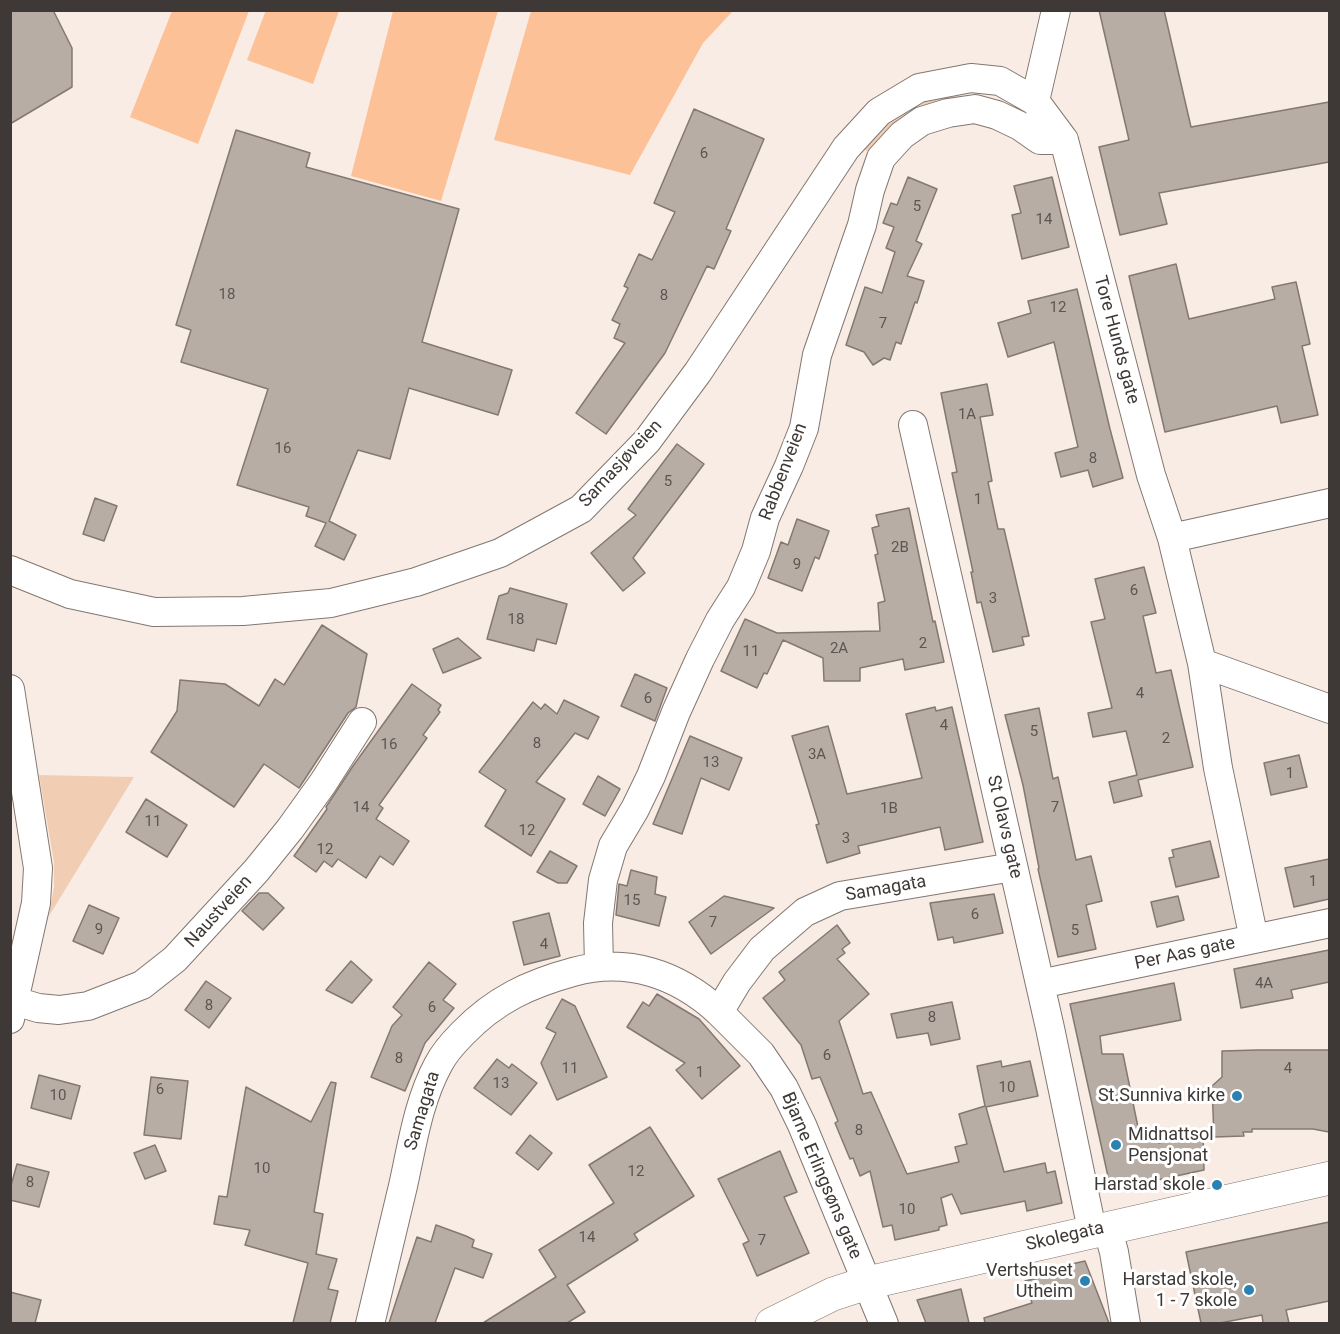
<!DOCTYPE html>
<meta charset="utf-8">
<style>
body{margin:0}
#map{position:relative;width:1340px;height:1334px;overflow:hidden;background:#f9ece4;font-family:Roboto,sans-serif}
canvas{display:block}
.frame{position:absolute;inset:0;border:12px solid #3e3936;pointer-events:none}
</style>
<div id="map">
<canvas width="1340" height="1334"></canvas>
<div class="frame"></div>
</div>
<script>
const context = document.querySelector('canvas').getContext('2d');
context.lineJoin = 'round';
function paint(path, color) { context.fillStyle = color; context.fill(path, 'evenodd'); }
function strokePath(path, color, width, dash) { context.strokeStyle = color; context.lineWidth = width; context.lineCap = dash ? 'butt' : 'round'; context.setLineDash(dash || []); context.stroke(path); }
function label(font, color, halo, rows, align = 'center') {
  context.font = font + ' Roboto,sans-serif'; context.lineWidth = 6; context.setLineDash([]); context.textBaseline = 'middle'; context.strokeStyle = halo; context.fillStyle = color; for (const [text, x, y, turn = 0] of rows) {
    context.save(); context.translate(x, y); context.rotate((+turn || 0) * Math.PI / 180); context.textAlign = isNaN(turn) ? turn : align; if (halo) context.strokeText(text, 0, 0); context.fillText(text, 0, 0); context.restore();
  }
}
paint(new Path2D(`
 M958,96c16,0 32,0 46,8h-15l-115,52 -14,-10c12,-13 40,-36 57,-42 13,-4 27,-6 41,-8z
 M39,775l95,2 -85,139 5,-29v-25z`), '#f1cdb4');
paint(new Path2D(`
 M266,10l73,1 -26,73 -66,-24z
 M172,11h77l-51,133 -68,-27z
 M393,11h105l-57,190 -90,-25z
 M531,11v-1l202,1 -30,32 -73,132 -136,-35z`), '#fdc197');
const building = new Path2D(`
 M10,10h43l19,38v39l-62,37z
 M1099,10h65l27,117 138,-25v60l-170,31 8,31 -47,11 -21,-88 30,-7z
 M694,109l70,30 -38,90 5,2 -17,38 -7,-3 -42,87 -59,81 -30,-21 49,-70 -11,-5 6,-14 -8,-4 16,-32 -4,-2 15,-32 13,6 23,-48 -21,-9z
 M236,130l74,23 -4,14 153,42 -37,133 90,28 -14,45 -89,-27 -19,71 -32,-9 -29,71 27,14 -12,25 -29,-14 11,-23 -20,-7 3,-9 -72,-22 31,-96 -87,-27 10,-32 -15,-5z
 M908,177l29,12 -21,52 6,3 -15,32 17,5 -7,22 -2,-1 -14,42 -5,-2 -6,18 -6,-2 -11,7 -9,-13 -18,-7 19,-58 17,6 13,-41 -9,-4 8,-21 -11,-4 8,-20 6,2z
 M1052,177l17,70 -47,12 -10,-44 9,-2 -7,-27z
 M1176,264l13,55 86,-20 -3,-12 24,-5 14,62 -8,2 16,69 -37,8 -4,-17 -112,26 -36,-156z
 M1077,289l33,140 13,49 -30,9 -5,-17 -27,7 -6,-24 23,-6 -24,-105 -46,15 -10,-34 33,-10 -3,-12z
 M987,384l6,31 -13,2 12,64 -4,1 10,47h6l25,107 -7,1 2,8 -31,7 -12,-50 -4,1 -6,-31h2l-21,-99 5,-1 -16,-79z
 M677,444l27,20 -71,94 12,15 -22,18 -32,-38 45,-38 -8,-6z
 M95,498l22,8 -13,35 -21,-7z
 M909,508l24,114 2,-1 9,41 -39,8 -2,-11 -43,9v13h-36l-1,-23 -40,-18 -16,34 -3,-1 -7,15 -36,-17 24,-52 32,14 103,-2 -2,-28 7,-2 -10,-46 3,-1 -6,-26 7,-2 -3,-11z
 M797,519l32,12 -10,28 -4,-2 -13,34 -34,-13 13,-36 7,3z
 M1144,567l12,46 -13,3 13,57 15,-3 22,97 -55,13 4,16 -28,7 -5,-21 28,-7 -11,-44 -33,6 -5,-24 24,-5 -21,-86 14,-3 -10,-40z
 M510,588l57,16 -11,40 -19,-5 -3,12 -47,-12 12,-43 9,-3z
 M322,625l45,29 -11,53 -8,6 -49,75 -35,-24 -30,43 -83,-55 26,-41 3,-31 45,4 34,22 16,-27 9,6z
 M458,638l23,20 -38,15 -10,-24z
 M635,674l32,14 -12,33 -34,-15z
 M412,684l29,21 -3,5 2,2 -17,23 4,3 -48,67 4,3 -7,11 33,22 -16,24 -13,-9 -14,22 -28,-19 -6,8 -8,-6 -8,11 -22,-16 33,-47 -1,-2 27,-41z
 M564,700l35,17 -11,22 -13,-6 -39,49 29,17 -34,57 -46,-30 21,-36 -27,-18 54,-70 8,7 4,-5 12,10z
 M935,707l1,4 16,-4 31,135 -38,8 -5,-23 -82,19 2,7 -33,10 -11,-38 3,-1 -27,-88 36,-10 19,68 75,-16 -16,-64z
 M1039,708l14,71 5,-2 18,83 15,-4 11,45 -16,4 10,44 -38,8 -20,-88 1,-1 -16,-83 -18,-70z
 M690,736l52,22 -13,32 -28,-12 -19,56 -29,-10z
 M1299,755l8,32 -36,8 -7,-32z
 M598,776l22,13 -15,27 -22,-12z
 M146,799l41,26 -20,32 -41,-25z
 M1210,841l9,36 -43,10 -7,-29 5,-1 -2,-7z
 M550,851l27,15 -10,17h-9l-21,-11z
 M1329,859v40l-35,8 -9,-39z
 M631,870l26,7 -2,17 11,3 -7,29 -43,-11 3,-31 8,2z
 M259,893h9l16,15 -21,22 -21,-19z
 M994,894l9,39 -49,10 -1,-6 -15,3 -8,-37z
 M724,896l50,12 -63,46 -22,-32z
 M1178,896l6,24 -27,7 -6,-25z
 M89,905l30,13 -16,36 -30,-13z
 M549,913l11,43 -36,9 -11,-43z
 M837,925l13,18 -8,6 3,4 -8,6 32,35 -30,27 24,73 8,-2 36,82 52,-12 -4,-15 12,-3 -8,-30 26,-8 -8,-40 24,-5 1,6 28,-6 8,35 -52,11 18,65 41,-9 2,10 8,-2 7,32 -35,8 -2,-10 -64,13 -9,-20 -11,4 6,27 -8,2v3l-44,10 -3,-15 -9,2 -13,-56 -10,5 -7,-18 -3,1 -15,-36 3,-2 -18,-44 -8,2 -11,-34 -38,-47 22,-18 -6,-8z
 M1329,950v32l-38,8 2,8 -52,10 -7,-39z
 M351,961l21,19 -20,23 -26,-13z
 M429,962l27,22 -13,16 11,8 -29,35 -20,48 -34,-14 21,-51 10,-11 -9,-8z
 M206,981l25,17 -22,30 -24,-18z
 M1174,983l7,37 -81,16 2,18h21l16,78 17,-4 3,15 44,-10 1,37 -93,20 -41,-186z
 M657,994l42,25 41,47 -38,33 -26,-29 9,-7 -58,-36 16,-25 6,4z
 M562,999l13,7 32,71 -50,23 -16,-37 15,-30 -10,-5z
 M952,1002l8,37 -29,6 -3,-12 -31,5 -6,-24z
 M1257,1050h72v82l-16,-3h-61v3h-9l1,4 -30,1 -2,-51 10,-9v-26z
 M497,1059l12,9 3,-4 25,19 -26,32 -37,-27z
 M39,1075l41,11 -9,33 -40,-11z
 M151,1077l37,4 -7,58 -37,-4z
 M331,1082l5,1 -22,129 9,2 -7,40 21,5 -9,30 10,2 -8,32h-37l15,-60 -63,-18 5,-15 -36,-6 5,-28 8,1 19,-110 65,35z
 M650,1127l44,69 -60,38 4,6 -71,45 18,27 -18,11h-84l73,-46 -17,-27 75,-47 -25,-38z
 M530,1135l22,18 -14,17 -22,-17z
 M155,1145l11,26 -21,8 -11,-26z
 M780,1151l17,41 -13,5 25,56 -52,23 -14,-32 6,-3 -31,-62z
 M17,1164l32,8 -10,35 -29,-7v-11z
 M1329,1222v79l-43,9 3,13h-26l-1,-8 -42,8h-19l-15,-71z
 M436,1225l30,11 8,4 -2,7 20,7 -9,24 -28,-10 -20,55h-46l28,-86 14,5z
 M1085,1261l24,62h-124l-1,-5 48,-15 -7,-22 17,-4 -1,-6z
 M961,1289l8,34h-43l-9,-23z
 M10,1292l31,8 -6,23h-25z`);
paint(building, '#b8ada5');
strokePath(building, '#837971', 1.5);
const minor = new Path2D(`
 M1035,101l21,-91
 M913,425l137,603 42,202
 M1172,538l158,-35
 M10,570l60,24 84,18 89,-1 88,-8 85,-21 84,-29 81,-44 66,-68 51,-69 148,-224 33,-36 40,-24 52,-10 29,3 35,20 29,39 87,335 21,63 30,125 16,105 36,171
 M1202,663l128,46
 M10,689l28,179 -2,35 -26,116
 M599,967l-1,-44 5,-43 10,-34 22,-37 16,-33 25,-64 24,-53 20,-39 21,-33 15,-36 9,-33 24,-52 15,-38 13,-73 45,-130 8,-35 11,-32 21,-23 20,-14 26,-8 27,-4 22,6 23,11 20,14h24
 M1040,984l290,-61
 M15,1001l23,7 21,2 29,-4 54,-21 33,-26 81,-88 34,-42 33,-46 39,-61
 M719,1012l42,42 23,34 18,37 82,199
 M1107,1227l7,25 12,72
 M370,1324c11,-46 22,-92 33,-138 9,-40 15,-84 35,-121 6,-12 16,-23 25,-32 32,-33 66,-49 110,-61 54,-15 105,2 146,40l18,-30 25,-33 43,-37 35,-16 173,-29`);
const trunk = new Path2D(`
 M772,1324l61,-30 34,-11 463,-105`);
strokePath(minor, '#827770', 30);
strokePath(trunk, '#827770', 34);
strokePath(minor, '#fff', 28);
strokePath(trunk, '#fff', 33);
for (const [x, y, r, color] of [
 [1237,1096,6,"#2b82b1"],
 [1116,1145,6,"#2b82b1"],
 [1217,1185,6,"#2b82b1"],
 [1085,1281,6,"#2b82b1"],
 [1249,1290,6,"#2b82b1"]
]) { const dot = new Path2D(); dot.arc(x, y, r, 0, 2 * Math.PI); context.fillStyle = color; context.fill(dot); strokePath(dot, '#fff', 2); }
label('15px', '#5c5652', null, [
 ["6",704,154],
 ["5",917,207],
 ["14",1044,220],
 ["18",227,295],
 ["8",664,296],
 ["12",1058,308],
 ["7",883,324],
 ["1A",967,415],
 ["16",283,449],
 ["8",1093,459],
 ["5",668,482],
 ["1",978,500],
 ["2B",900,548],
 ["9",797,565],
 ["6",1134,591],
 ["3",993,599],
 ["18",516,620],
 ["2",923,644],
 ["2A",839,649],
 ["11",751,652],
 ["4",1140,694],
 ["6",648,699],
 ["4",944,726],
 ["5",1034,732],
 ["2",1166,739],
 ["8",537,744],
 ["16",389,745],
 ["3A",817,755],
 ["13",711,763],
 ["1",1290,774],
 ["14",361,808],
 ["7",1055,808],
 ["1B",889,809],
 ["11",153,822],
 ["12",527,831],
 ["3",846,839],
 ["12",325,850],
 ["1",1313,882],
 ["15",632,901],
 ["6",975,915],
 ["7",713,923],
 ["9",99,930],
 ["5",1075,931],
 ["4",544,945],
 ["4A",1264,984],
 ["8",209,1006],
 ["6",432,1008],
 ["8",932,1018],
 ["6",827,1056],
 ["8",399,1059],
 ["11",570,1069],
 ["4",1288,1069],
 ["1",700,1073],
 ["13",501,1084],
 ["10",1007,1088],
 ["6",160,1090],
 ["10",58,1096],
 ["8",859,1131],
 ["10",262,1169],
 ["12",636,1172],
 ["8",30,1183],
 ["10",907,1210],
 ["14",587,1238],
 ["7",762,1241]
]);
label('18px', '#3e3936', '#fff', [
 ["Tore Hunds gate",1116,340,75],
 ["Samasjøveien",621,464,-47],
 ["Rabbenveien",784,472,-69],
 ["St Olavs gate",1004,827,77],
 ["Samagata",886,889,-10],
 ["Naustveien",219,912,-48],
 ["Per Aas gate",1185,954,-12],
 ["Samagata",423,1111,-73],
 ["Bjarne Erlingsøns gate",821,1176,67],
 ["Skolegata",1065,1237,-13]
]);
label('18px', '#3e3936', '#fff', [
 ["St.Sunniva kirke",1225,1096],
 ["Midnattsol",1128,1135,"left"],
 ["Pensjonat",1128,1156,"left"],
 ["Harstad skole",1205,1185],
 ["Vertshuset",1073,1271],
 ["Utheim",1073,1292],
 ["Harstad skole,",1237,1280],
 ["1 - 7 skole",1237,1301]
], 'right');
</script>
